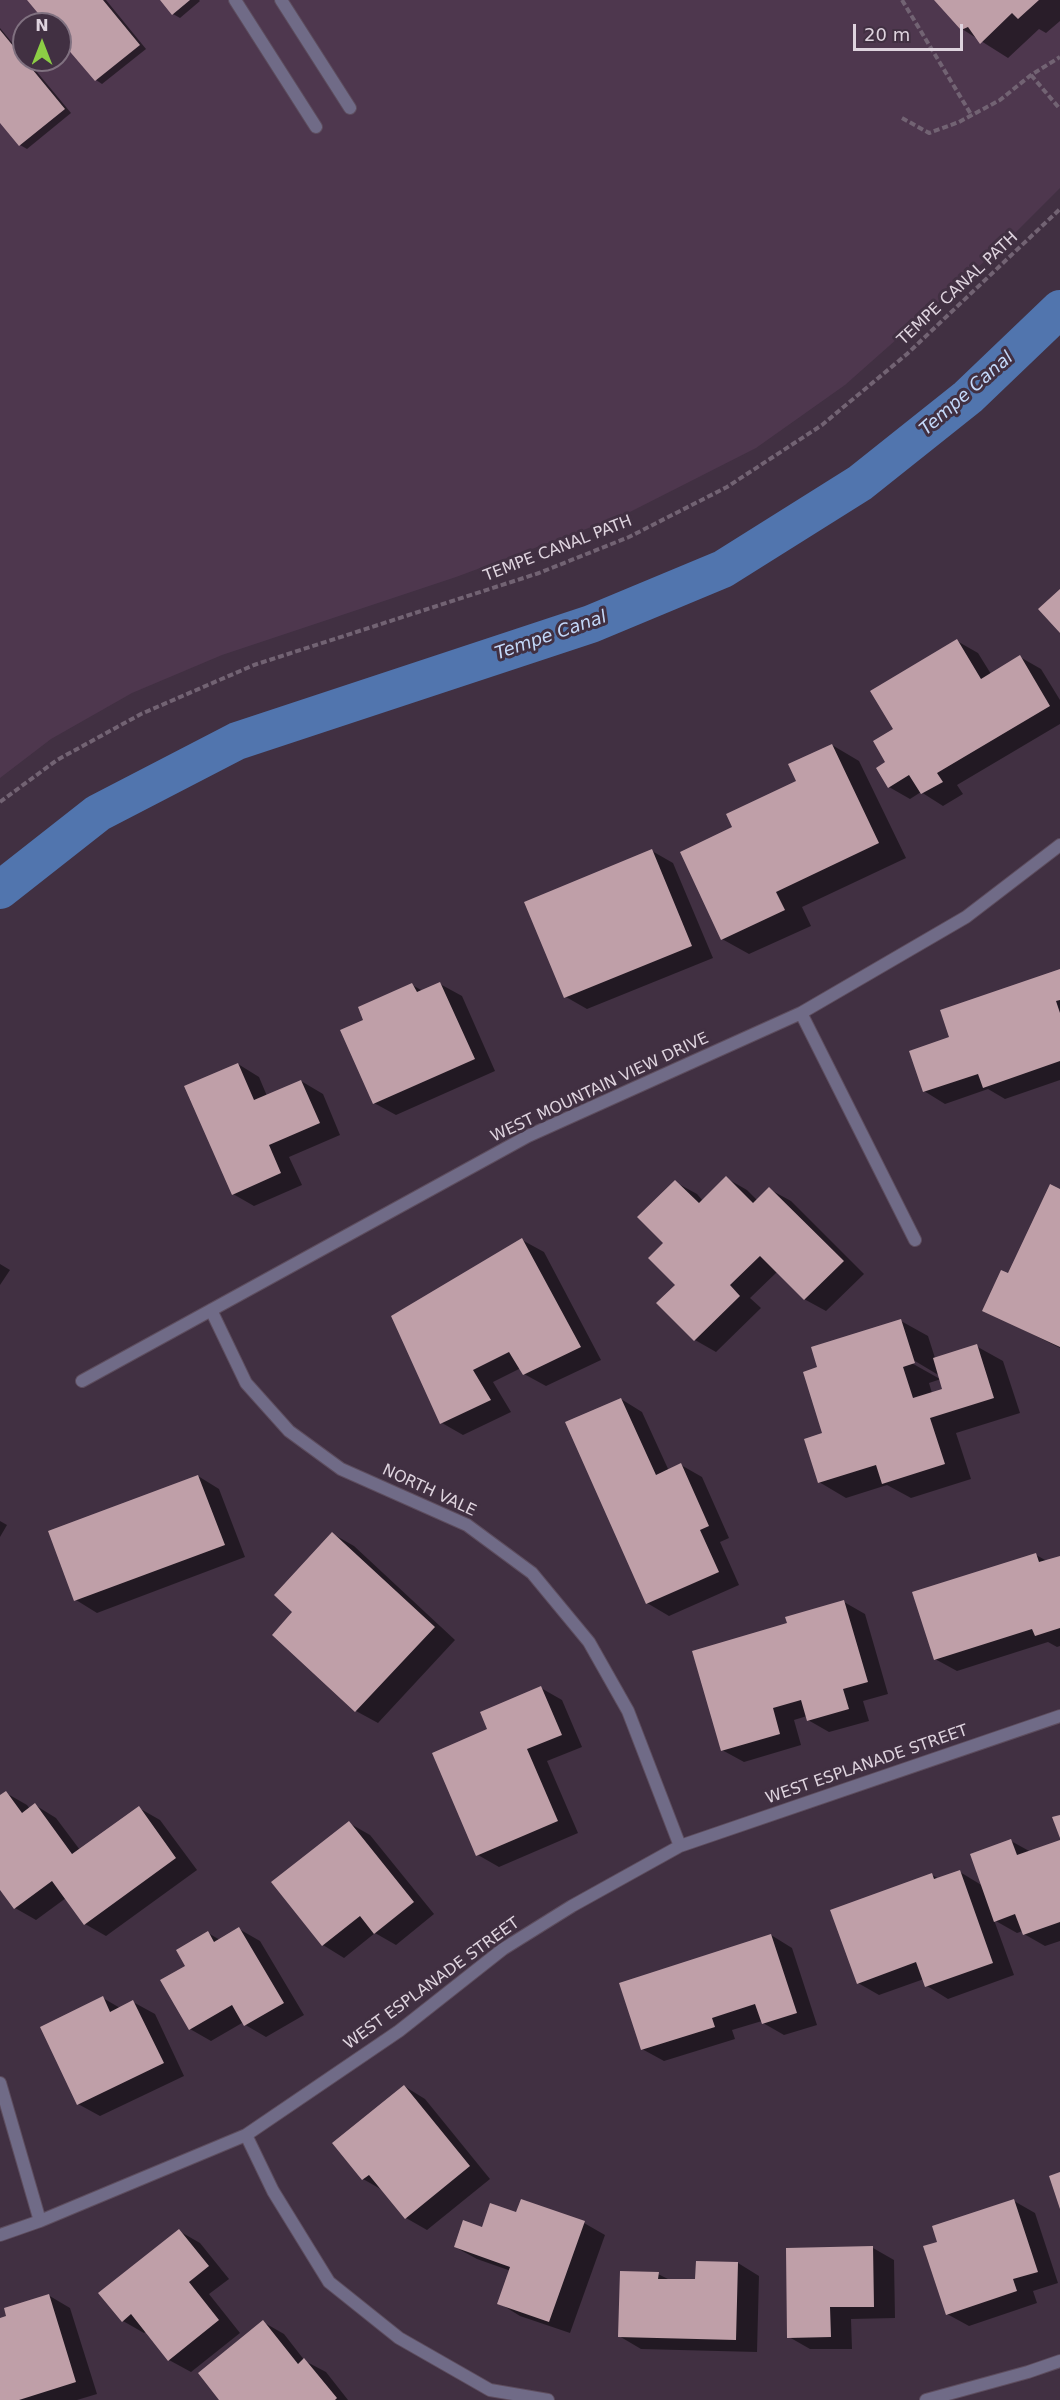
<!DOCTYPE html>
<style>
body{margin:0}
#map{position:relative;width:1060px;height:2400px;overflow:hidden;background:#413042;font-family:"DejaVu Sans",sans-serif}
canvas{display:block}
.north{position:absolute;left:12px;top:12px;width:60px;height:60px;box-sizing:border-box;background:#413042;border:2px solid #807180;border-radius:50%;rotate:0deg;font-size:16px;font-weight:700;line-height:24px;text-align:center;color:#ded3de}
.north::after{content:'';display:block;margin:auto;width:21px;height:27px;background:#8cce45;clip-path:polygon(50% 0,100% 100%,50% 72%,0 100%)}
.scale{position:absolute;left:853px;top:24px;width:110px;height:27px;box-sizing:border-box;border:3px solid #ded3de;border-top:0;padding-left:8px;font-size:18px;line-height:21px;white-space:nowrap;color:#ded3de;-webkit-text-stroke:4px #413042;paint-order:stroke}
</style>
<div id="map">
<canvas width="1060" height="2400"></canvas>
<div class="north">N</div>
<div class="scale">20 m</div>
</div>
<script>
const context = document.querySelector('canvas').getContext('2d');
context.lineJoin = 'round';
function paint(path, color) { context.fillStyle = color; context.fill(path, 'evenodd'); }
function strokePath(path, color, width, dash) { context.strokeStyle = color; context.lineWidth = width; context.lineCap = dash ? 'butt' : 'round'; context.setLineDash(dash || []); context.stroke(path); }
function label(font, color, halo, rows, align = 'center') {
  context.font = font + ' "DejaVu Sans",sans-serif'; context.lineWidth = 6; context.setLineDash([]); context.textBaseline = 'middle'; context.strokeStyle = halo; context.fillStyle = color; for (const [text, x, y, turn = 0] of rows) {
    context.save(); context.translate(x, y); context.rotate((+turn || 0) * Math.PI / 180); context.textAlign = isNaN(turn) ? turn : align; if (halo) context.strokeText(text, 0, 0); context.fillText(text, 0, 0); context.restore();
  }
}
paint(new Path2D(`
 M0,0h1060v188l-57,57 -158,140 -89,63 -132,67 -168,62 -234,78 -90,38 -81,46 -51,39zM24,24h36v36h-36z`), '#4e374e');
paint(new Path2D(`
 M29,0h77l40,49 -44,35 -6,-4 -36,-43v-13h-11z
 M162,0h37l1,1 -20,17 -7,-4z
 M936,0h124v21l-14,12 -7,-4 -31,29 -46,-29z
 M0,28l24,29v3h3l44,53 -44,36 -7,-4 -20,-24z
 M957,641l21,12 13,21 29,-17 21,12 19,31v24l-103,61 6,9 -20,12 -22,-14 -11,7 -21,-12 -1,-24 7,-34z
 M832,745l27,16 47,97 -104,49 9,19 -62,28 -27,-15 12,-111 64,-46z
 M652,851l21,12 40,95 -126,51 -21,-12z
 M1060,971v109l-55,19 -17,-10 -43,15 -21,-13 27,-53z
 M440,984l22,12 33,75 -99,44 -22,-12 -9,-82 47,-36 11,6z
 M238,1064l21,13 8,19 34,-15 22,13 17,41 -51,22 13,28 -48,21 -21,-12z
 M726,1178l21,12 11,11 11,-12 22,12 73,73 -38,37 -22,-12 -27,-27 -27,26 11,10 -45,44 -21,-12 -37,-37 19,-18 -12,-42 10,-61 22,12 6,7z
 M1060,1190v158l-76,-38 25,-35z
 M522,1240l22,12 57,108 -55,26 -22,-12 -3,-6 -28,14 18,30 -48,23 -21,-12z
 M0,1264l10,6 -10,15z
 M901,1321l27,15 7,22 41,-12 27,15 17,52 -64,20 15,46 -60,19 -24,-13 -41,13 -27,-16 5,-48 -5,-66zM910,1358l30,18v3l-32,-18zM941,1379l3,10 -12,4 -3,-10z
 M621,1399l21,13 27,59 12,-6 21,12 27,61 -9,4 19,43 -70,31 -22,-13 -80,-180z
 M198,1476l21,13 26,68 -148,56 -21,-13z
 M0,1521l7,4 -7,12z
 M333,1534l21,12 101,94 -77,83 -22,-12 -82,-76 20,-23z
 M1036,1555l11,6 13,-4v89l-3,1 -9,-5 -91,29 -22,-12z
 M844,1602l21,12 23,80 -25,7 6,20 -40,11 -21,-12 -1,-4 -13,4 7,25 -57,17 -22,-12 67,-126z
 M541,1688l21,12 20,47 -35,14 31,72 -79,34 -21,-12 11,-125z
 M6,1793l21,12 3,4 5,-4 21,13 24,32 59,-42 21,12 37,50 -91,66 -21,-12 -19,-26 -30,22 -21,-12 -15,-20v-91z
 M349,1823l21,12 64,79 -38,31 -21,-12 -31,25 -21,-13 -50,-62z
 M1011,1841l20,11 29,-10v99l-15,5 -21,-12 -1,-3 -6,2 -23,-13 20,55 -66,24 -21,-13 -3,-7 -45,16 -21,-12 74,-108 7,4 21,-7 23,14z
 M239,1929l21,12 44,74 -38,22 -24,-14 -31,18 -21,-12 -3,-63 21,-33 12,7z
 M771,1935l21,13 25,77 -33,10 -21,-12 -1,-2 -30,9 3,9 -71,22 -22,-12z
 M103,1998l17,10 13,-6 22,12 29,62 -84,40 -22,-12z
 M404,2086l21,13 65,80 -63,51 -21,-12 -22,-27 -21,-12 -29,-36z
 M1014,2201l21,12 23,70 -25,8 4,12 -68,23 -22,-12 -8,-71z
 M517,2214l67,9 21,12 -35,98 -50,-17 -21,-13 12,-32 -34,-12 -22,-12z
 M179,2231l21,12 29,36 -20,15 31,39 -49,39 -22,-12 -22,-29 -3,2 -21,-12z
 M873,2248l21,12 1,58 -44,1 1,30h-42l-21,-12z
 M738,2263l21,13 -2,76 -116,-3 -22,-13 39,-62 12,6 27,1z
 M48,2295l22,13 27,86 -20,6h-77v-80z
 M263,2322l21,12 21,27 21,11 22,28h-127z`), '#0007');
strokePath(new Path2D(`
 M0,890l98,-77 139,-72 354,-117 132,-55 137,-86 108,-86 92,-88`), '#5175ae', 38);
paint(new Path2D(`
 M27,0h76l37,45 -45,36 -35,-41v-16h-13z
 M160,0h30l-18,15z
 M934,0h105l-21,19 -6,-6 -32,31 -12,-17 -7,3z
 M0,30l65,79 -46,37 -19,-23z
 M1060,589v44l-22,-24z
 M957,639l24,40 39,-24 30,51 -113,67 6,9 -22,12 -12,-19 -21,13 -12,-20 9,-6 -12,-21 20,-12 -23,-38z
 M832,744l47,99 -103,49 9,18 -64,30 -41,-88 52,-25 -6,-13 70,-33 -8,-17z
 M652,849l40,97 -128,52 -40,-96z
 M1060,969v31l-4,1 4,12v48l-77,27 -5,-14 -55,18 -14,-41 40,-14 -9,-27z
 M440,982l35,77 -102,45 -33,-74 23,-10 -5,-13 54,-24 5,9z
 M238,1063l16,37 47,-20 19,43 -51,22 12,28 -49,22 -48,-109z
 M726,1176l27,27 16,-16 75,74 -40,39 -44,-44 -30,29 10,11 -46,45 -38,-38 19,-18 -27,-27 15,-15 -26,-26 38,-37 24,23z
 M1050,1184l10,5v158l-78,-36 19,-41 7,3z
 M522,1238l59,109 -58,28 -14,-23 -36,18 18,30 -51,24 -49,-108z
 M901,1319l14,44 -12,4 10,31 29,-9 -9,-31 44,-14 17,54 -64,20 15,46 -63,20 -6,-19 -58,18 -14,-44 18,-6 -19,-61 14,-5 -6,-20z
 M621,1398l35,77 25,-12 28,63 -9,4 19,42 -73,32 -81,-182z
 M198,1475l27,70 -151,56 -26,-70z
 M332,1532l103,95 -80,85 -83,-77 20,-23 -18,-17z
 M1036,1553l3,9 21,-6v72l-25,8 -3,-7 -98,31 -22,-68z
 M844,1600l24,82 -25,7 6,20 -42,12 -6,-21 -28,8 7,26 -59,17 -29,-100 95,-28 -2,-6z
 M541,1686l21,49 -35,14 31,72 -82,35 -44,-103 55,-24 -7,-17z
 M6,1791l16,22 13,-10 37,51 67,-48 37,52 -92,67 -32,-44 -38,28 -14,-19v-95z
 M1060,1815v23l-8,-21z
 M349,1821l65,81 -40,32 -14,-18 -38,30 -51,-64z
 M1011,1839l6,16 43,-15v82l-37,13 -8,-21 -21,8 -24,-68z
 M960,1870l33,93 -68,24 -9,-25 -59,22 -27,-74 102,-37 2,6z
 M239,1927l45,76 -40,23 -12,-21 -43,25 -29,-50 25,-14 -9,-16 32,-19 6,11z
 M771,1934l26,79 -35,11 -7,-20 -43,14 3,9 -74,23 -22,-67z
 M103,1996l7,16 23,-12 31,63 -87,42 -37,-78z
 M404,2085l66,81 -65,53 -36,-44 -7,5 -30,-37z
 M1060,2172v37l-11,-33z
 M521,2199l64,22 -36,101 -52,-18 13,-37 -56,-20 9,-27 19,7 8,-24 26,9z
 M1014,2199l24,73 -25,7 4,12 -71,24 -23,-69 14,-4 -5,-16z
 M179,2229l30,37 -20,16 30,38 -51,41 -37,-47 -9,8 -24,-29z
 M873,2246l1,61h-44l1,30 -44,1 -1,-90z
 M696,2261l42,1 -2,78 -118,-3 2,-66 39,1 -1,7h37z
 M49,2294l27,88 -57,18h-19v-82l6,-2 -2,-8z
 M263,2320l35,44 6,-6 33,40 -2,2h-116l-21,-27z`), '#bf9fa8');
const lane = new Path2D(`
 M235,0l81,127
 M281,0l69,108`);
const street = new Path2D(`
 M801,1013l114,227
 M211,1310l35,73 43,48 52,38 126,56 65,48 57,69 39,69 52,135
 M82,1381l446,-245 273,-123 165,-96 94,-72
 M0,2083l40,138
 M246,2135l27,56 56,91 70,56 91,52 58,10
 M0,2235l40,-14 206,-86 153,-104 104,-82 69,-43 108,-60 380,-130
 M926,2400l102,-28 32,-11`);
strokePath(lane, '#5d4d5e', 14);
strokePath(street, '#5d4d5e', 14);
strokePath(new Path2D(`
 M902,0l70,116
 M1031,75l29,34
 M902,118l27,15 30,-11 41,-22 31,-25 29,-18
 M0,802l57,-42 84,-46 113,-49 285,-92 90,-36 98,-50 95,-62 85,-71 153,-145`), '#726373', 4, [6, 3]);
strokePath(lane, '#706b87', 12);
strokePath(street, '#706b87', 12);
label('16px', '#ded3de', '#413042', [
 ["TEMPE CANAL PATH",958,289,-43],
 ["TEMPE CANAL PATH",558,549,-21],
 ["WEST MOUNTAIN VIEW DRIVE",600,1088,-25],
 ["NORTH VALE",429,1491,25],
 ["WEST ESPLANADE STREET",867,1765,-19],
 ["WEST ESPLANADE STREET",432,1984,-36]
]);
label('italic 18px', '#c3d8f9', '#413042', [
 ["Tempe Canal",967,394,-41],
 ["Tempe Canal",551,636,-19]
]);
</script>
